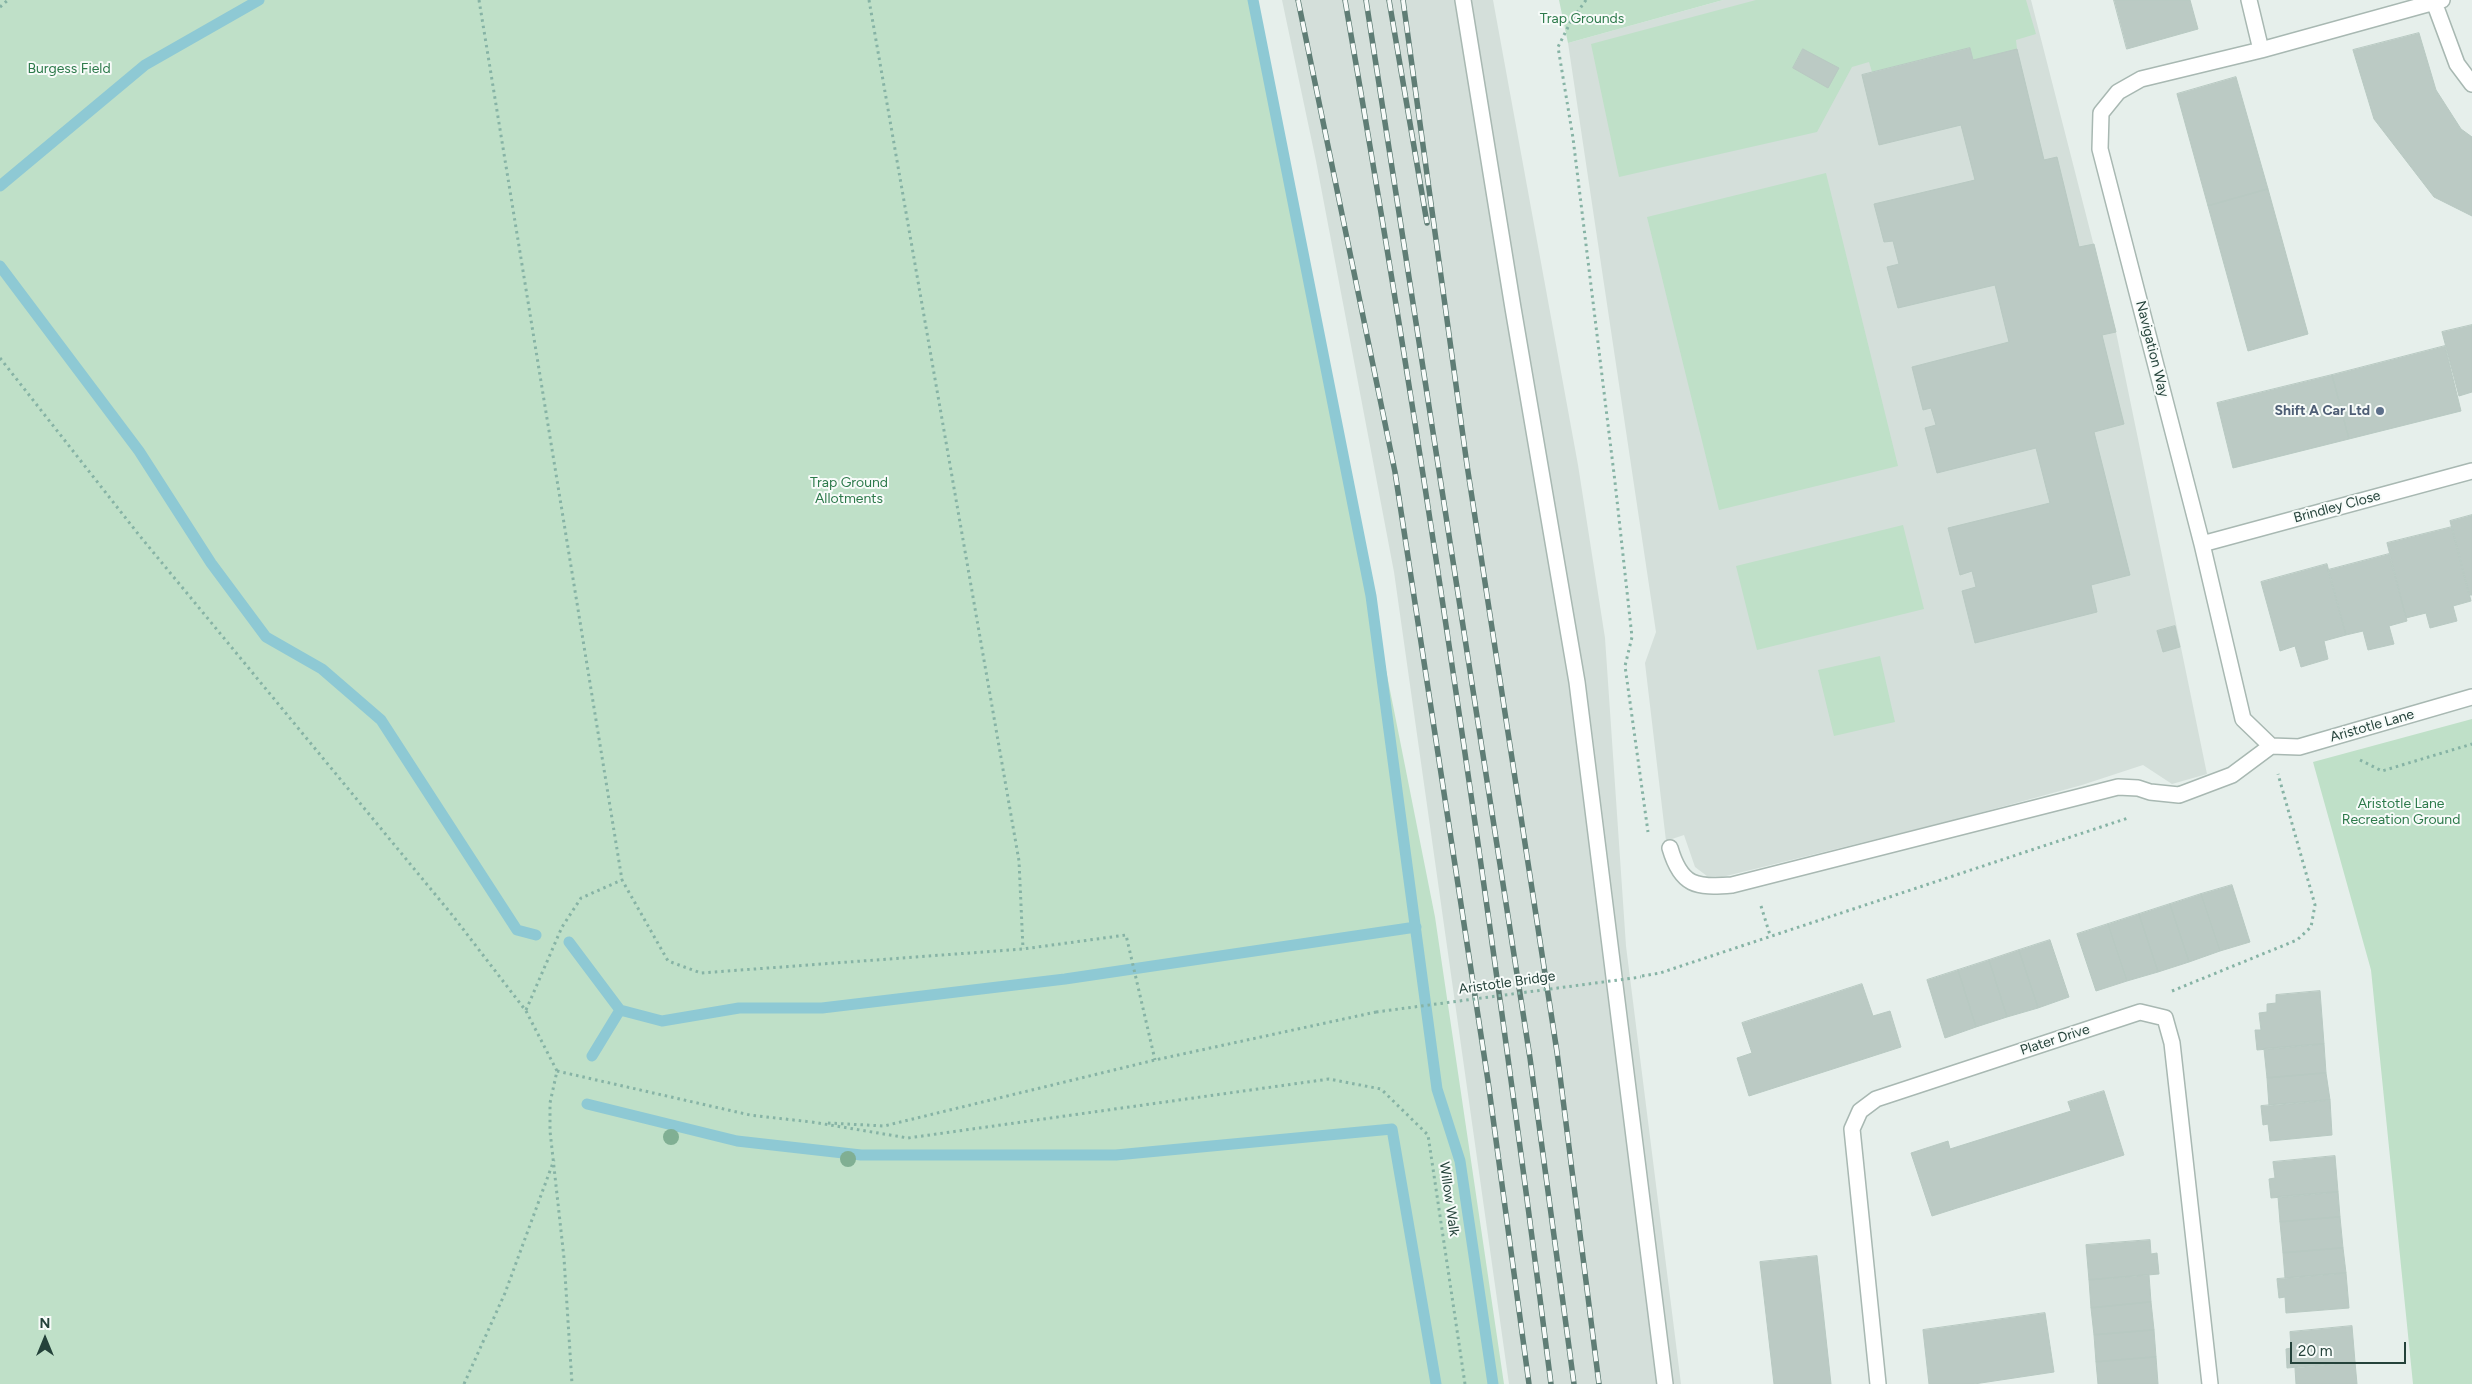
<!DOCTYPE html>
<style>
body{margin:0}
#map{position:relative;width:2472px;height:1384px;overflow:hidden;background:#e6efeb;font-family:Figtree,sans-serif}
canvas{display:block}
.north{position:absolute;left:20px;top:1314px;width:50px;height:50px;-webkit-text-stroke:4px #f7fbf9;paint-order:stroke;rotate:0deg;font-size:14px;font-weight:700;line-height:20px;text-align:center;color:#24423a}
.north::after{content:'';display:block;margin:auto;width:18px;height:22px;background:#24423a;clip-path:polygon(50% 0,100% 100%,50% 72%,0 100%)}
.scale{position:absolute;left:2290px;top:1342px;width:116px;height:22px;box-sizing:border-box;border:2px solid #24423a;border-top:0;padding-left:6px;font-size:15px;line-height:18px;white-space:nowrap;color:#24423a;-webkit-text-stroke:4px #f7fbf9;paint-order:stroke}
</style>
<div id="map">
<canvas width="2472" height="1384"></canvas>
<div class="north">N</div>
<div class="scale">20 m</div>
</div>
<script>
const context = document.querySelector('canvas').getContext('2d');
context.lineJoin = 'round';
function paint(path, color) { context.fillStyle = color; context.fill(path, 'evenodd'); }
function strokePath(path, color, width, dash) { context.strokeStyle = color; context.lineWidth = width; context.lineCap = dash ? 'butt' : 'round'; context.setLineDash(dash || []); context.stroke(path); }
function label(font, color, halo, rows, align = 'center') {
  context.font = font + ' Figtree,sans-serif'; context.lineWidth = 4; context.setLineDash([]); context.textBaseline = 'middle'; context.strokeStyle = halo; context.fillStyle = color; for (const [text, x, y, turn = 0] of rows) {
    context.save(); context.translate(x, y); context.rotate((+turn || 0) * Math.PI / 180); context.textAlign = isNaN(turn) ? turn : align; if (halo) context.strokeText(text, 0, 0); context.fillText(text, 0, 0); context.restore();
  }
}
paint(new Path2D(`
 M1282,0h211l85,465 27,173 21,308 55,438h-172l-115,-812 -78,-411z
 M1723,0h308l85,332 91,442 -35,10 -29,-19 -61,20 -132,36 -228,56 -15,-1 -12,-9 -11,-32 -18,6 -21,-178 11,-31 -88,-589z`), '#d4dfda');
paint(new Path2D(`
 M0,0h1253l182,917 69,467h-1504z
 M1559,0h164l-155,43z
 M1756,0h270l10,34 -20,6 1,9 -44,11 -3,-12 -98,24 -3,-10 -17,5 -35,65 -198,45 -28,-133z
 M1826,173l72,293 -179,44 -72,-293z
 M1903,525l21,84 -167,41 -21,-84z
 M1880,656l15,66 -61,14 -16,-66z
 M2472,719v665h-59l-42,-414 -58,-208z`), '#bfe0c8');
strokePath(new Path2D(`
 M1253,0l118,596 66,493 23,72 33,223
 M0,186l145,-121 114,-65
 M0,266l139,185 72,112 55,74 56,32 59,51 136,210 19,5
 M569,942l51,68 42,11 77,-13h83l243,-29 351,-52
 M592,1056l28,-46
 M587,1104l150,37 124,14h255l276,-26 44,255`), '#8ec9d4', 11);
const building = new Path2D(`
 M2114,0h76l8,29 -71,20z
 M2419,33l17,57 25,39 11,8v79l-38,-19 -60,-78 -21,-69z
 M1970,48l3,12 44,-11 27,111 13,-3 22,90 15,-3 22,88 -14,3 22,89 -30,8 36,143 -39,10 6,27 -122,31 -13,-52 14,-4 -4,-16 -12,4 -12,-47 102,-25 -14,-55 -99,25 -12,-45 11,-3 -5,-17 -8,2 -11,-43 97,-25 -14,-57 -97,23 -11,-41 12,-3 -6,-23 -9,1 -10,-38 101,-24 -14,-55 -82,20 -17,-70z
 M1803,49l36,19 -11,20 -35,-20z
 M2236,77l32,112 -60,17 -31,-112z
 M2268,189l40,145 -60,17 -40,-145z
 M2472,325v67l-13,4 -17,-64z
 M2445,346l16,65 -112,28 -17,-64z
 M2332,375l17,64 -116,29 -16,-65z
 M2472,515v80h-3l-19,-74z
 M2452,527l19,74 -18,5 4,15 -27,7 -4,-15 -20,5 -19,-75z
 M2389,554l18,67 -18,5 5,18 -26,6 -5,-19 -17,4 -18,-65z
 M2327,564l19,71 -22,6 4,18 -27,8 -6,-21 -15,5 -19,-69z
 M2175,626l5,21 -17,5 -6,-21z
 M2232,885l18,57 -30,9 -19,-57z
 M2201,894l19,57 -31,11 -19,-58z
 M2170,904l19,58 -31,10 -19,-58z
 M2139,914l19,58 -31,9 -19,-57z
 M2108,924l19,57 -31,10 -19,-57z
 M2050,940l19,57 -31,11 -19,-58z
 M2019,950l19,58 -31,9 -18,-57z
 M1989,960l18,57 -31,10 -18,-57z
 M1958,970l18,57 -31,11 -18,-58z
 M1862,984l11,32 17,-5 11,36 -152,49 -12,-38 15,-5 -10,-30z
 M2320,991l4,53 -67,6 -2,-20h6l-2,-17 8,-1v-8l9,-1v-8z
 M2324,1044l2,29 -59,5 -3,-29z
 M2326,1073l4,27 -61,6 -2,-28z
 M2104,1091l20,64 -192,61 -21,-63 37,-12 2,8 121,-38 -3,-9z
 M2330,1100l2,35 -62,6 -2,-17 -5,1 -2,-19z
 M2335,1156l3,36 -67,6 -2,-19 6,-1 -2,-16z
 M2338,1192l2,25 -60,5 -2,-25z
 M2340,1217l3,31 -60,5 -3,-31z
 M2150,1240l1,14 6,-1 2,21 -70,6 -3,-35z
 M2343,1248l3,25 -61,5 -2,-25z
 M1817,1256l14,128h-57l-14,-122z
 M2346,1273l3,35 -63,5 -1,-16 -6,1 -2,-19z
 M2149,1275l2,27 -60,6 -2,-28z
 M2151,1302l3,28 -60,5 -3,-27z
 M2045,1313l9,59 -80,12h-45l-6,-54z
 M2352,1326l3,36 -68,6 -1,-19 5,-1 -1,-16z
 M2154,1330l2,27 -60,5 -2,-27z
 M2156,1357l2,27h-60l-2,-22z
 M2355,1362l2,22h-61l-1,-16z`);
paint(building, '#bbcac4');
strokePath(building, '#b8c9c2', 1);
const minor = new Path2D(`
 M1463,0l50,308 64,374 88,702
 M2249,0l12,50
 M2434,2l23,62 15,20
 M2202,544l270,-73
 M2271,746l-28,-27 -41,-175 -102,-395 1,-36 17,-21 23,-13 120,-29 181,-50
 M2271,746l28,1 173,-50
 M1670,848c11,38 26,40 62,37l386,-98 20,1 12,4 29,3 53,-20 39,-29
 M1878,1384l-26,-255 8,-18 16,-12 264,-87 25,6 7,25 38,341`);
strokePath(minor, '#a8b8b2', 18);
strokePath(new Path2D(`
 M479,0l143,880
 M869,0l150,861 4,88
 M1586,0l-15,21 -13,26 15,91 42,344 17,155 -7,29 23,166
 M0,7l8,-7
 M0,358l139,177 314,381 73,95 31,60 -7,32v28l14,127 8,126
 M2360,760l22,11 90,-27
 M1761,906l9,29
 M1642,976l18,-3 468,-155
 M2172,991l125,-51 14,-13 4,-22 -37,-131
 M526,1010l36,-83 19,-29 41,-18 46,81 33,12 322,-24 103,-14 29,125
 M557,1071l193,44 61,7
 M812,1122l96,16 421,-59 52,10 47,46 37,249
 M828,1123l56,3 271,-66 221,-48
 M464,1384l41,-91 49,-133`), '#86b3a5', 3, [2.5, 4]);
strokePath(minor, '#fff', 15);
const rail = new Path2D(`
 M1298,0l97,472 93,609 41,303
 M1345,0c80,460 147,921 206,1384
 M1366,0l164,1058 44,326
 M1389,0l38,223
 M1403,0l64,465 90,587 42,332`);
strokePath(rail, '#5f7d75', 5.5);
strokePath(rail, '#f7fbf9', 4, [11]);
strokePath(new Path2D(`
 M1376,1012l265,-35`), '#86b3a5', 3, [2.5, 4]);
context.fillStyle = '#80af93';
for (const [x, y] of [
 [671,1137],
 [848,1159]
]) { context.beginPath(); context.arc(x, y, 8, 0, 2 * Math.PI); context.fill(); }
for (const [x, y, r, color] of [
 [2380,411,5,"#5c6f8a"]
]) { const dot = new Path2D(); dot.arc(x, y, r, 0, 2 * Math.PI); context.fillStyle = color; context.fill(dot); strokePath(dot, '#f7fbf9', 2); }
label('14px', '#2d7a4b', '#f7fbf9', [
 ["Trap Grounds",1582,19],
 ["Burgess Field",69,69],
 ["Trap Ground",849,483],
 ["Allotments",849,499],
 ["Aristotle Lane",2401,804],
 ["Recreation Ground",2401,820]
]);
label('14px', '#24423a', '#f7fbf9', [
 ["Navigation Way",2152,349,76],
 ["Brindley Close",2337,507,-15],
 ["Aristotle Lane",2372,726,-16],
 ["Aristotle Bridge",1507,983,-8],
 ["Plater Drive",2055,1040,-18],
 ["Willow Walk",1449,1199,82]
]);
label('bold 14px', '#4e5e75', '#f7fbf9', [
 ["Shift A Car Ltd",2370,411]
], 'right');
</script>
